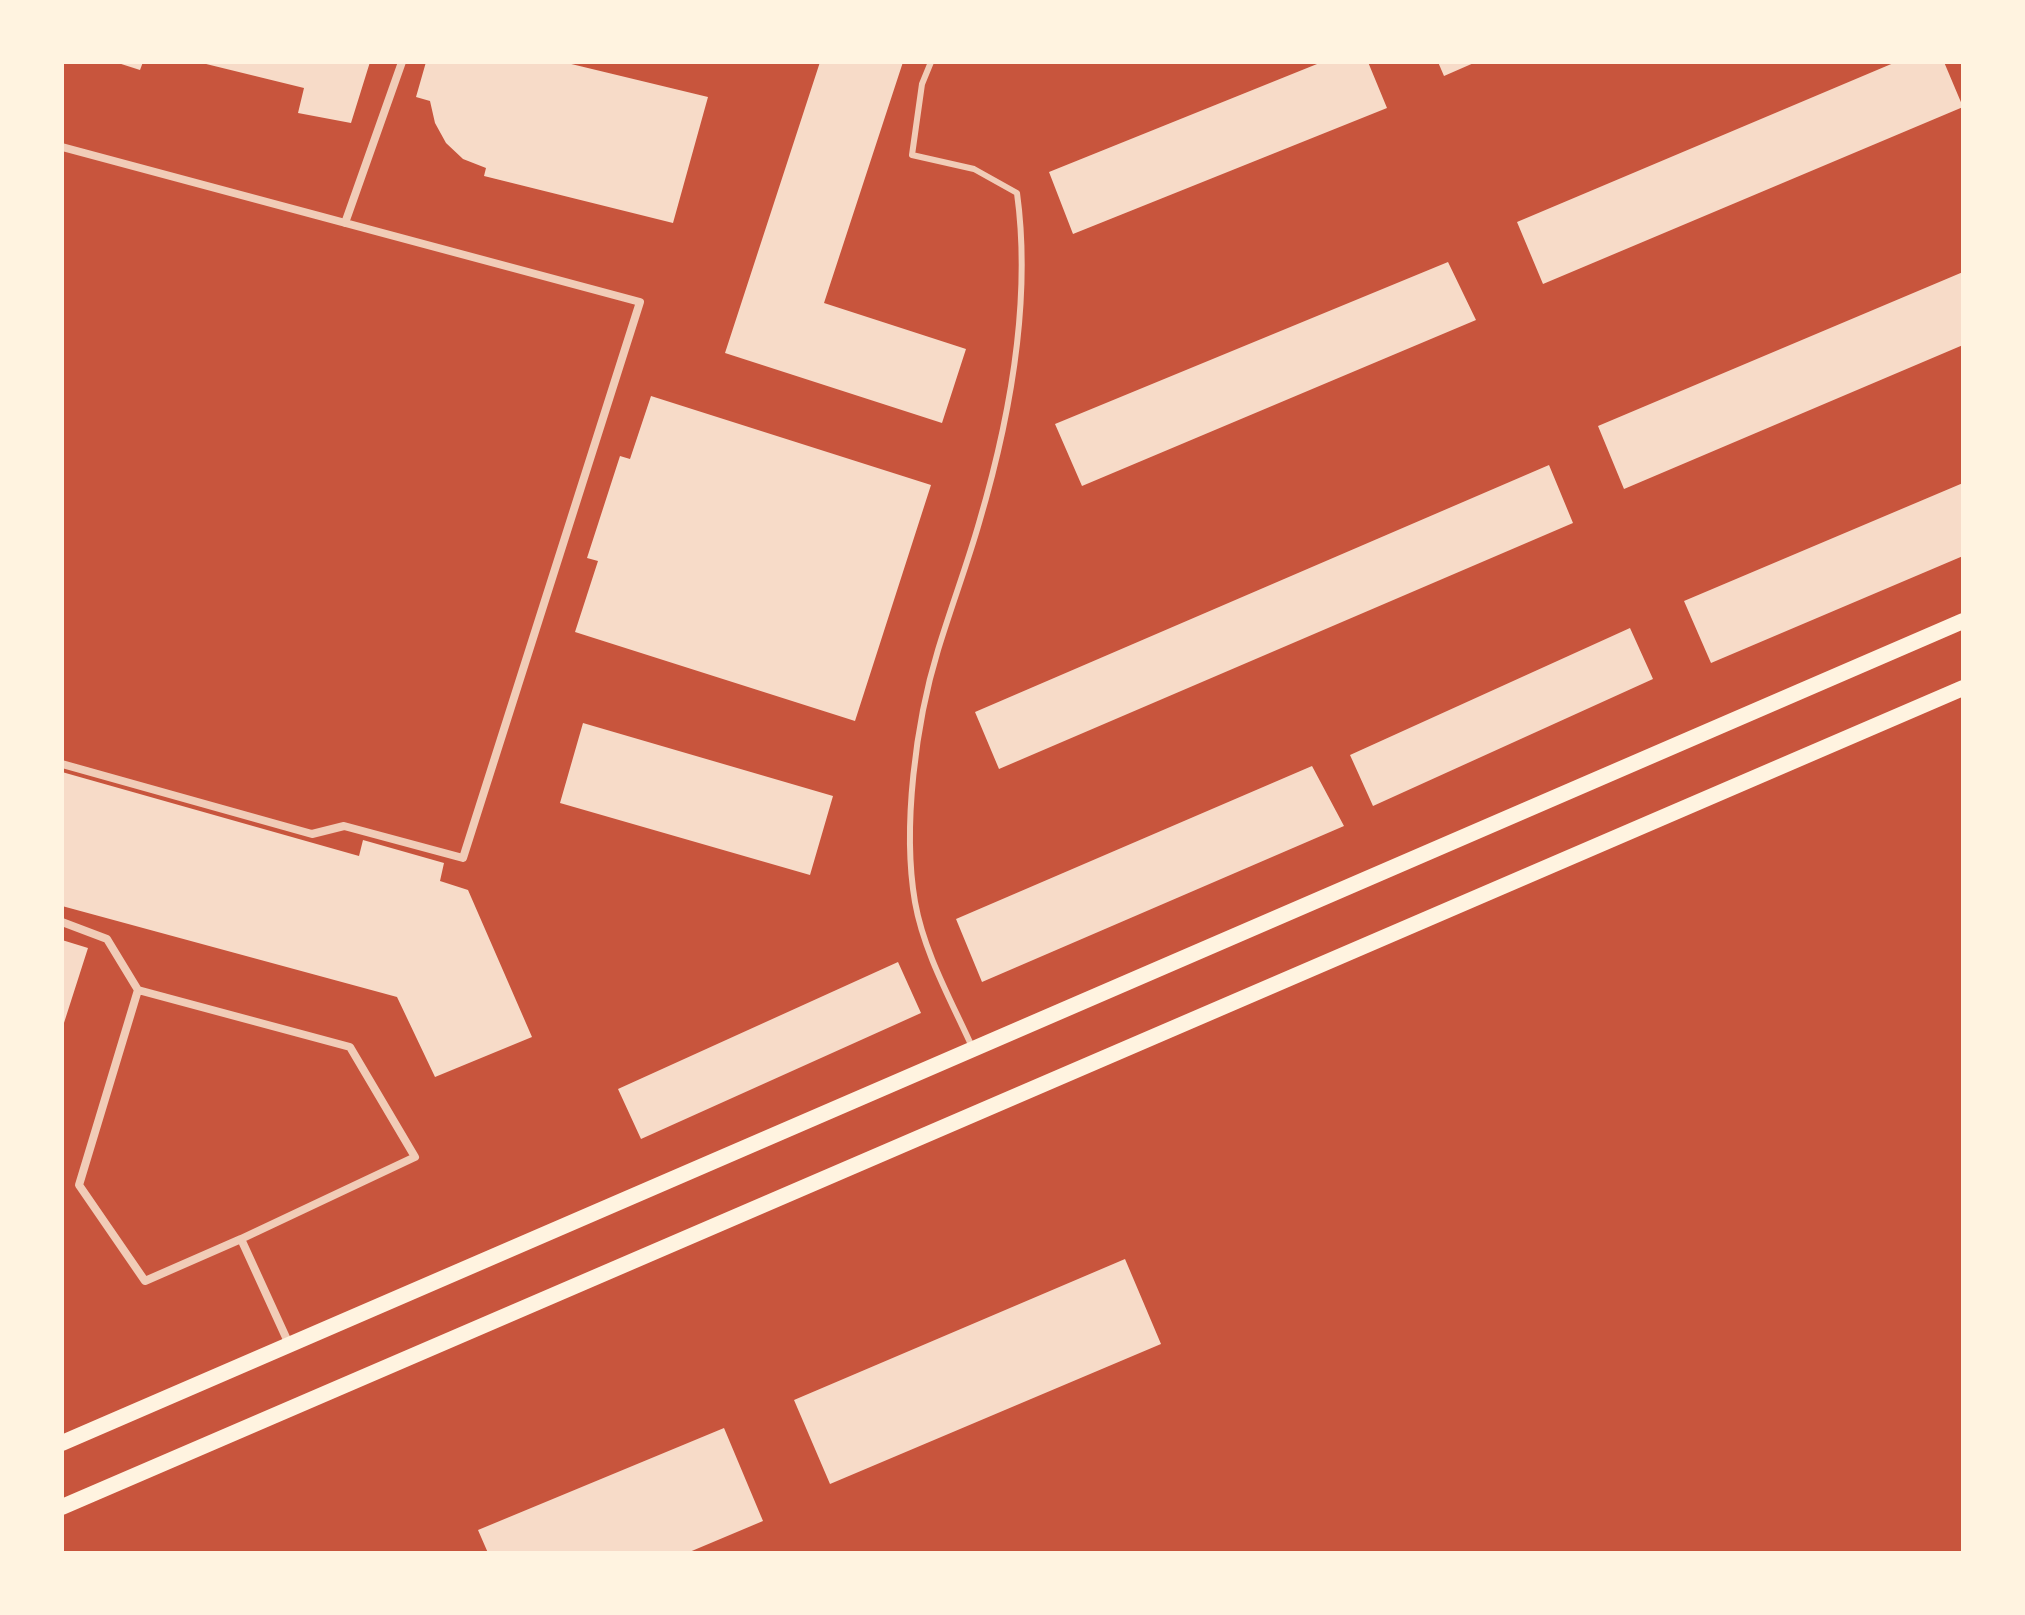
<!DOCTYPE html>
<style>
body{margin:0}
#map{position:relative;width:2025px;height:1615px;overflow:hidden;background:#c8553d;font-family:Karla,sans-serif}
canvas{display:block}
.frame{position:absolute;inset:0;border:64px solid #fff3e0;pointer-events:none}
</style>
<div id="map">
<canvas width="2025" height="1615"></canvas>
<div class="frame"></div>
</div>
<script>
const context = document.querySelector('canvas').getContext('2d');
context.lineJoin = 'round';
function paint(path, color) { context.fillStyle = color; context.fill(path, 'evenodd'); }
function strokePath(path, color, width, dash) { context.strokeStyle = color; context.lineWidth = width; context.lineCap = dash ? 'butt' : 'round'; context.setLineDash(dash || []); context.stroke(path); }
paint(new Path2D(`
 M115,62h28l-3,8z
 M198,62h172l-19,61 -53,-10 6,-25z
 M426,62h137l145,35 -35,126 -189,-47 2,-8 -23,-9 -17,-16 -11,-20 -5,-22 -14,-4z
 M820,62h83l-79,241 142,46 -24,74 -217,-70z
 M1322,62h46l19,46 -314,126 -24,-62z
 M1438,62h38l-32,14z
 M1896,62h48l19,45 -420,177 -26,-62z
 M1448,262l28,58 -394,166 -27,-62z
 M1963,272v73l-339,144 -26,-63z
 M651,396l280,89 -76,236 -280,-89 23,-71 -11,-3 33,-102 10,3z
 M1549,465l24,58 -574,246 -24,-57z
 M1963,483v73l-252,107 -27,-62z
 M1630,628l23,51 -280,127 -23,-51z
 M583,723l250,73 -23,79 -250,-72z
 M1312,766l32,60 -362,156 -26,-63z
 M62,772l297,84 4,-16 81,23 -4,18 28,9 64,147 -97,40 -38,-80 -335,-91z
 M62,940l26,8 -25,78h-1z
 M898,962l23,51 -280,126 -23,-50z
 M1125,1259l36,85 -331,140 -36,-84z
 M724,1428l39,93 -76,32h-199l-10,-23z`), '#f7dbc8');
strokePath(new Path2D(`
 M931,62l-9,22 -10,71 62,14 43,24c15,109 -7,225 -38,330 -12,42 -28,84 -41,127 -22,72 -36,177 -23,252 9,51 37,100 58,147`), '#f1ccb7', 6);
strokePath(new Path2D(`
 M62,147l578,155 -177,556 -119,-32 -32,8 -250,-70
 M345,223l57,-161
 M62,922l45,17 31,51 212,57 65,110 -174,82 48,105
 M138,990l-59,195 66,96 96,-42`), '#f1ccb7', 8);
strokePath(new Path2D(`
 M62,1443l1901,-822
 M62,1507l1901,-819`), '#fff3e0', 16);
</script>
